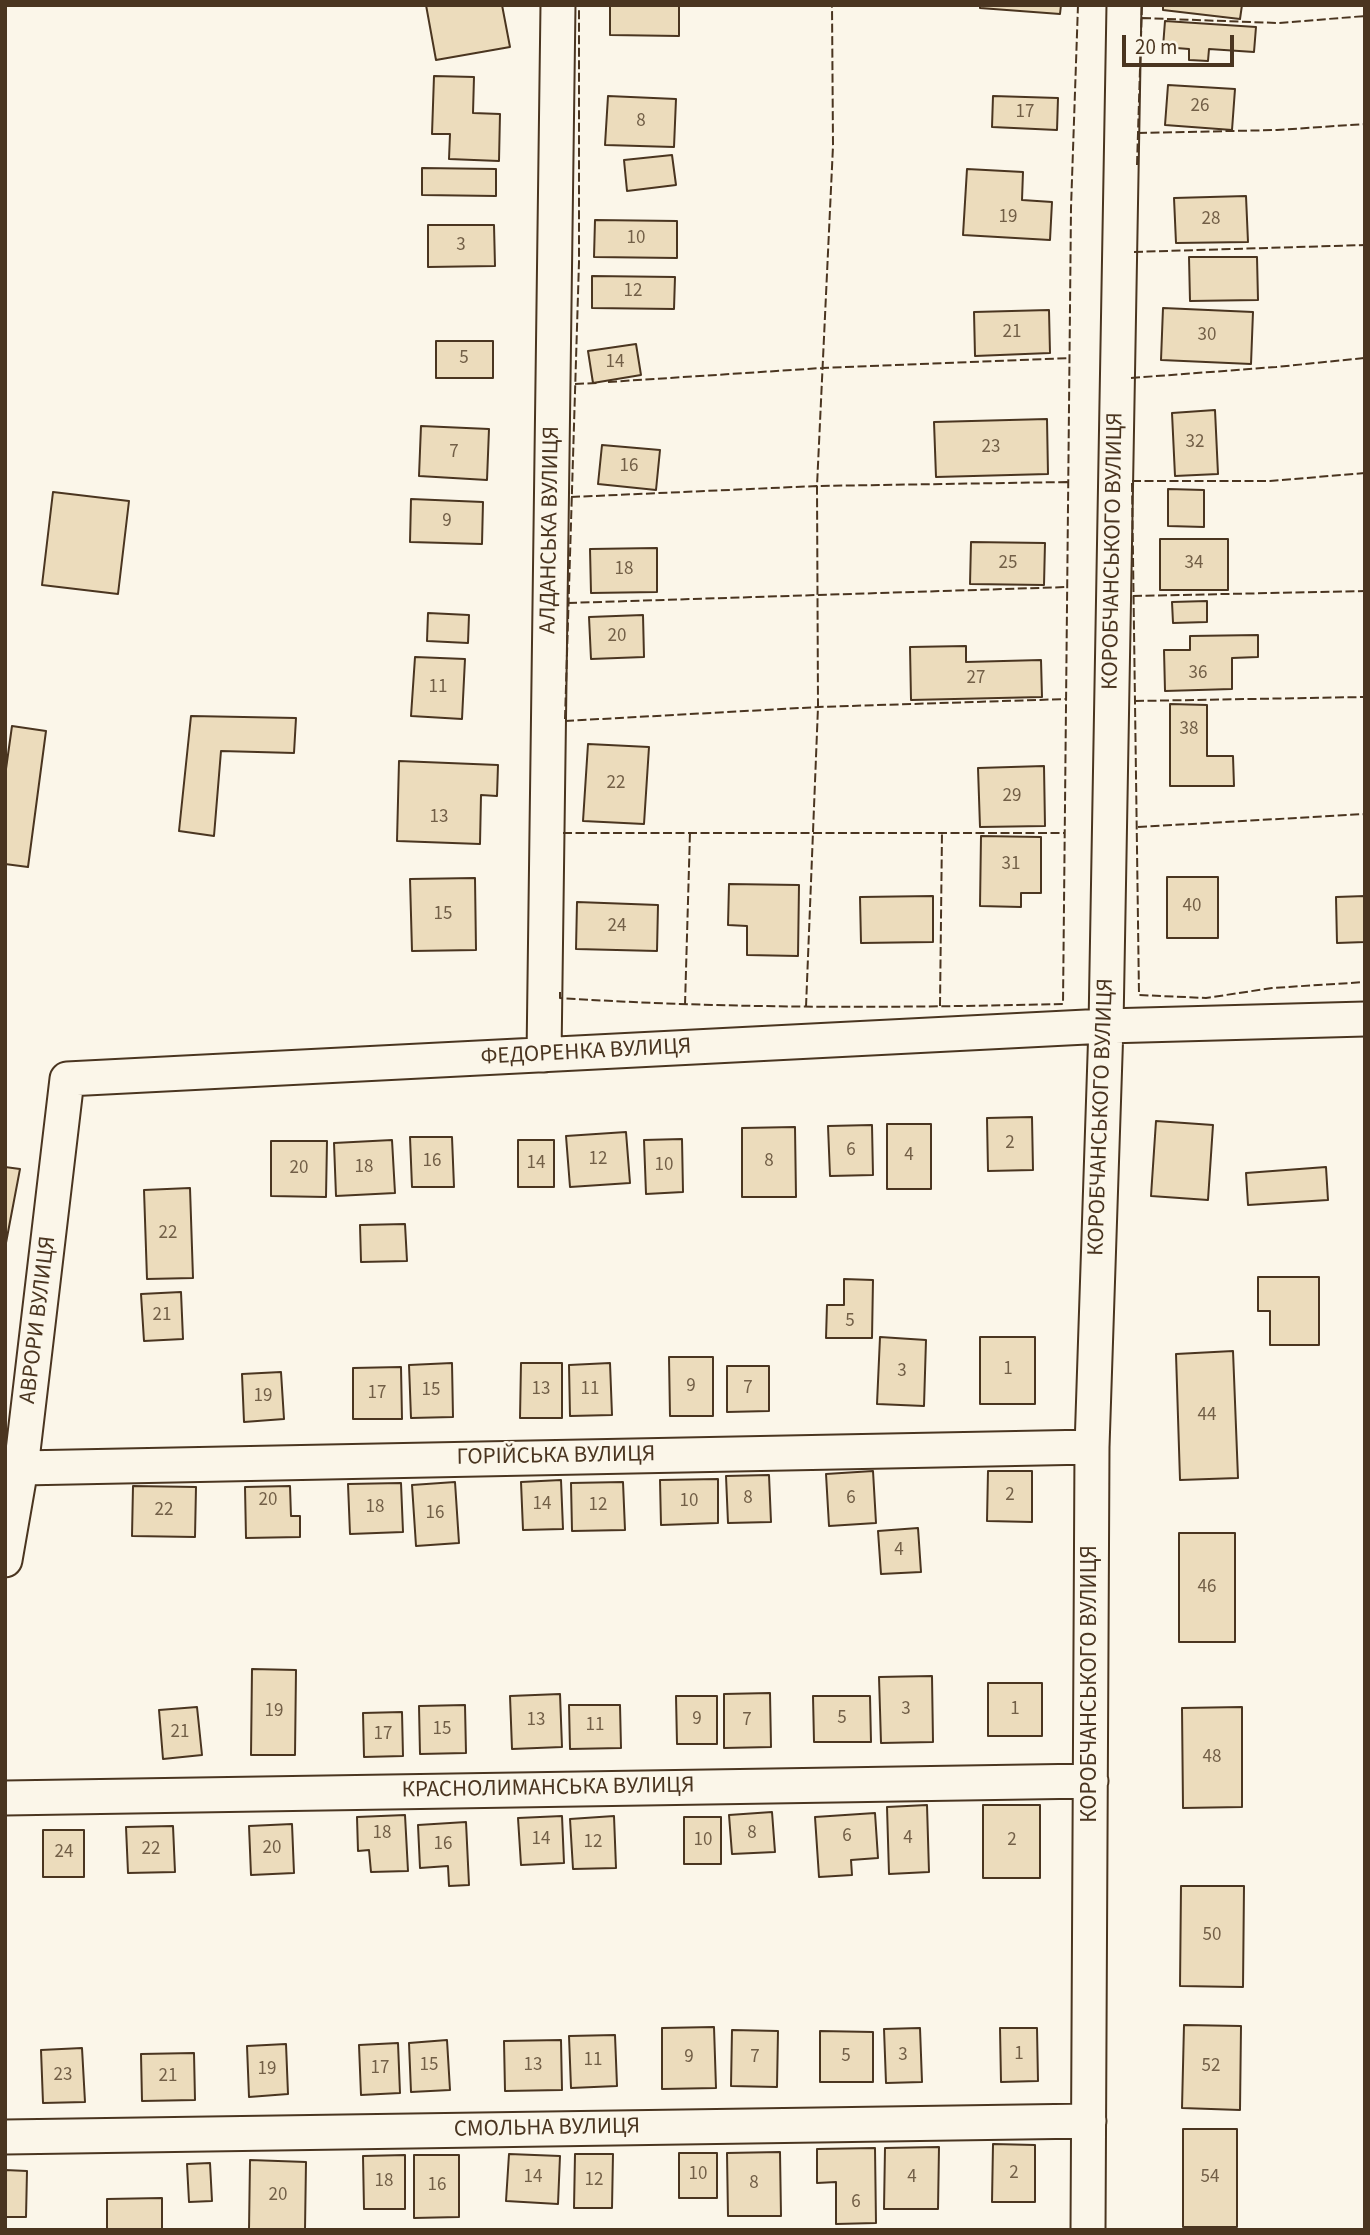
<!DOCTYPE html>
<meta charset="utf-8">
<style>
body{margin:0}
#map{position:relative;width:1370px;height:2235px;overflow:hidden;background:#fbf6e9;font-family:"Source Sans 3",sans-serif}
canvas{display:block}
.frame{position:absolute;inset:0;border:7px solid #4a3520;pointer-events:none}
.scale{position:absolute;left:1122px;top:35px;width:112px;height:32px;box-sizing:border-box;border:4px solid #4a3520;border-top:0;padding-left:9px;font-size:21px;line-height:24px;white-space:nowrap;color:#4a3520;-webkit-text-stroke:5px #fbf6e9;paint-order:stroke}
</style>
<div id="map">
<canvas width="1370" height="2235"></canvas>
<div class="frame"></div>
<div class="scale">20 m</div>
</div>
<script>
const context = document.querySelector('canvas').getContext('2d');
context.lineJoin = 'round';
function paint(path, color) { context.fillStyle = color; context.fill(path, 'evenodd'); }
function strokePath(path, color, width, dash) { context.strokeStyle = color; context.lineWidth = width; context.lineCap = dash ? 'butt' : 'round'; context.setLineDash(dash || []); context.stroke(path); }
function label(font, color, halo, rows, align = 'center') {
  context.font = font + ' "Source Sans 3",sans-serif'; context.lineWidth = 5; context.setLineDash([]); context.textBaseline = 'middle'; context.strokeStyle = halo; context.fillStyle = color; for (const [text, x, y, turn = 0] of rows) {
    context.save(); context.translate(x, y); context.rotate((+turn || 0) * Math.PI / 180); context.textAlign = isNaN(turn) ? turn : align; if (halo) context.strokeText(text, 0, 0); context.fillText(text, 0, 0); context.restore();
  }
}
const building = new Path2D(`
 M426,5h76l8,42 -74,13z
 M610,5h69v31l-69,-1z
 M980,5h81l-1,9 -80,-6z
 M1163,5h79l-2,14 -77,-9z
 M1165,21l91,6 -2,25 -45,-3 -1,12 -19,-1v-11l-26,-2z
 M434,76l40,1 -1,36 27,1 -1,47 -50,-2 1,-25h-18z
 M1168,85l67,4 -3,41 -67,-5z
 M608,96l68,3 -2,48 -69,-2z
 M993,96l65,2 -1,32 -65,-3z
 M672,155l4,30 -49,6 -3,-31z
 M422,168l74,1v27l-74,-1z
 M967,169l56,3 -1,28 30,2 -2,38 -87,-5z
 M1246,196l2,46 -72,1 -2,-45z
 M595,220l82,1v37l-83,-1z
 M428,225h66l1,41 -67,1z
 M1189,257h68l1,43 -68,1z
 M592,276l83,1 -1,32 -82,-1z
 M1163,308l90,4 -2,52 -90,-4z
 M1049,310l1,43 -75,3 -1,-44z
 M436,341h57v37h-57z
 M636,344l5,31 -48,8 -5,-32z
 M1215,410l3,64 -43,2 -3,-63z
 M1047,419l1,55 -112,3 -2,-55z
 M421,426l68,3 -2,51 -68,-4z
 M602,445l58,5 -4,40 -58,-6z
 M1168,489l36,1v37l-36,-1z
 M53,492l76,9 -11,93 -76,-9z
 M411,499l72,3 -1,42 -72,-2z
 M1160,539h68v51h-68z
 M971,542l74,1 -1,42 -74,-1z
 M657,548v44l-66,1 -1,-44z
 M1207,601v21l-34,1 -1,-21z
 M428,613l41,2 -1,28 -41,-2z
 M643,615l1,42 -53,2 -2,-42z
 M1258,635v22l-26,1v31l-67,2 -1,-41h26v-14z
 M966,646v16l75,-2 1,37 -131,3 -1,-53z
 M415,657l50,2 -3,60 -51,-3z
 M1170,704l37,1v51h26l1,30h-64z
 M191,716l105,2 -2,35 -73,-2 -7,85 -35,-5z
 M12,726l34,5 -18,136 -23,-3v-88z
 M588,744l61,3 -5,77 -61,-3z
 M399,761l99,4 -1,31 -16,-1 -1,49 -83,-3z
 M1044,766l1,60 -65,1 -2,-59z
 M981,836l60,1v56h-20v14l-41,-1z
 M1167,877h51v61h-51z
 M475,878l1,72 -64,1 -2,-72z
 M729,884l70,1 -1,71 -51,-1v-29l-19,-1z
 M933,896v46l-72,1 -1,-46z
 M1365,896v46l-28,1 -1,-46z
 M577,902l81,3 -1,46 -81,-2z
 M1032,1117l1,53 -45,1 -1,-53z
 M1156,1121l57,4 -5,75 -57,-4z
 M887,1124h44v65h-44z
 M872,1125l1,50 -43,1 -2,-50z
 M795,1127l1,70h-54v-69z
 M626,1132l4,51 -60,4 -4,-51z
 M410,1137h42l2,50h-42z
 M682,1139l1,53 -37,2 -2,-54z
 M392,1140l3,53 -59,3 -2,-53z
 M518,1140h36v47h-36z
 M271,1141h56l-1,56 -55,-1z
 M5,1167l15,2 -15,79z
 M1326,1167l2,33 -80,5 -2,-32z
 M190,1188l3,90 -46,1 -3,-89z
 M405,1224l2,37 -46,1 -1,-37z
 M1258,1277h61v68h-49v-34h-12z
 M844,1279l29,1 -1,58h-46l1,-33h17z
 M181,1292l2,47 -39,2 -3,-47z
 M880,1337l46,3 -2,66 -47,-2z
 M980,1337h55v67h-55z
 M1233,1351l5,127 -58,2 -4,-126z
 M669,1357h44v59h-43z
 M452,1363l1,54 -42,1 -2,-53z
 M521,1363h41v55h-42z
 M610,1363l2,52 -42,1 -1,-51z
 M727,1366h42v45l-42,1z
 M401,1367l1,52h-49v-51z
 M281,1372l3,47 -40,3 -2,-48z
 M873,1471l3,52 -47,3 -3,-52z
 M988,1471h44v51l-45,-1z
 M769,1475l2,47 -43,1 -2,-47z
 M718,1479v44l-57,2 -1,-45z
 M561,1480l2,49 -40,1 -2,-48z
 M455,1482l4,61 -43,3 -4,-61z
 M623,1482l2,48 -53,1 -1,-48z
 M401,1483l2,49 -53,2 -2,-50z
 M133,1486l63,1 -1,50 -63,-1z
 M290,1486l1,30h9v21l-54,1 -1,-51z
 M918,1528l3,44 -40,2 -3,-43z
 M1179,1533h56v109h-56z
 M252,1669l44,1 -1,85h-44z
 M932,1676l1,66 -52,1 -2,-66z
 M988,1683h54v53h-54z
 M770,1693l1,54 -47,1v-54z
 M560,1694l2,53 -50,2 -2,-53z
 M676,1696h41v48h-40z
 M813,1696h57l1,46h-57z
 M465,1705l1,48 -46,1 -1,-48z
 M569,1705h51l1,43 -51,1z
 M197,1707l5,48 -39,4 -4,-49z
 M1242,1707v100l-59,1 -1,-100z
 M402,1712l1,44 -39,1 -1,-44z
 M927,1805l2,67 -40,2 -2,-67z
 M983,1805h57v73h-57z
 M772,1812l3,40 -43,2 -3,-39z
 M875,1813l3,45 -27,2 1,15 -33,2 -4,-60z
 M405,1815l3,56 -37,1 -2,-22 -11,1 -1,-34z
 M562,1816l2,47 -43,2 -3,-47z
 M614,1816l2,52 -43,1 -3,-50z
 M684,1817h37v47h-37z
 M466,1822l3,63 -20,1 -1,-20 -28,2 -2,-43z
 M292,1824l2,49 -43,2 -2,-49z
 M173,1826l2,46 -47,1 -2,-46z
 M43,1830h41v47h-41z
 M1181,1886h63l-1,101 -63,-1z
 M1184,2025l57,1 -1,84 -58,-2z
 M714,2027l2,61 -54,1v-61z
 M920,2028l2,54 -36,1 -2,-54z
 M1000,2028h37l1,53 -37,1z
 M732,2030l46,1 -1,56 -46,-1z
 M820,2031l53,1v50h-53z
 M615,2035l2,51 -46,2 -2,-52z
 M447,2040l3,50 -39,2 -2,-49z
 M561,2040l1,50 -57,1 -1,-50z
 M398,2043l2,50 -39,2 -2,-50z
 M286,2044l2,50 -39,3 -2,-51z
 M82,2048l3,54 -42,1 -2,-53z
 M194,2053l1,47 -53,1 -1,-47z
 M1183,2129h54v98h-54z
 M993,2144l42,1v57h-43z
 M939,2147l-1,62h-54l1,-61z
 M875,2148l1,75 -40,1v-42l-19,1v-34z
 M780,2152l1,64h-53l-1,-63z
 M679,2153h38v45h-38z
 M509,2154l51,2 -2,48 -52,-3z
 M575,2154h38l-1,54h-38z
 M405,2155v54h-41l-1,-53z
 M414,2155h45v62l-45,1z
 M250,2160l56,2 -1,68h-56z
 M210,2163l2,38 -23,1 -2,-38z
 M5,2170l22,1 -1,46h-21z
 M162,2198v32h-55v-31z`);
paint(building, '#ecdcbc');
strokePath(building, '#4a3520', 2);
const minor = new Path2D(`
 M544,1055l14,-1050
 M21,1468l1071,-21
 M5,1560l16,-92 46,-389 1039,-53 259,-7
 M5,1798l1086,-17
 M5,2137l1084,-16
 M1088,2230l4,-783 14,-421 18,-1021`);
strokePath(minor, '#4a3520', 37);
strokePath(minor, '#fbf6e9', 33);
strokePath(new Path2D(`
 M1142,18l136,5 87,-7
 M1138,133l139,-3 88,-6
 M1137,165l5,-160
 M1134,252l231,-7
 M1131,378l145,-11 89,-9
 M608,382l214,-14 248,-10
 M575,384l23,-1
 M1132,481h138l95,-8
 M1132,483l7,512 67,3 66,-10 93,-6
 M571,497l246,-11 252,-4
 M1133,596l232,-5
 M568,603l500,-16
 M1135,701l230,-4
 M565,719l14,-457v-257
 M565,721l253,-14 249,-8
 M1138,827l227,-13
 M563,833h502
 M560,992v6c168,11 335,10 503,6l8,-796 7,-203
 M685,1005l5,-173
 M940,1006l2,-174
 M806,1007l12,-300 -1,-221 16,-340 -1,-141`), '#4a3520', 2, [9, 3.5]);
label('19px', '#725f47', null, [
 ["26",1200,107],
 ["17",1025,113],
 ["8",641,122],
 ["19",1008,218],
 ["28",1211,220],
 ["10",636,239],
 ["3",461,246],
 ["12",633,292],
 ["21",1012,333],
 ["30",1207,336],
 ["5",464,359],
 ["14",615,363],
 ["32",1195,443],
 ["23",991,448],
 ["7",454,453],
 ["16",629,467],
 ["9",447,522],
 ["25",1008,564],
 ["34",1194,564],
 ["18",624,570],
 ["20",617,637],
 ["36",1198,674],
 ["27",976,679],
 ["11",438,688],
 ["38",1189,730],
 ["22",616,784],
 ["29",1012,797],
 ["13",439,818],
 ["31",1011,865],
 ["40",1192,907],
 ["15",443,915],
 ["24",617,927],
 ["2",1010,1144],
 ["6",851,1151],
 ["4",909,1156],
 ["12",598,1160],
 ["16",432,1162],
 ["8",769,1162],
 ["14",536,1164],
 ["10",664,1166],
 ["18",364,1168],
 ["20",299,1169],
 ["22",168,1234],
 ["21",162,1316],
 ["5",850,1322],
 ["1",1008,1370],
 ["3",902,1372],
 ["9",691,1387],
 ["7",748,1389],
 ["13",541,1390],
 ["11",590,1390],
 ["15",431,1391],
 ["17",377,1394],
 ["19",263,1397],
 ["44",1207,1416],
 ["2",1010,1496],
 ["8",748,1499],
 ["6",851,1499],
 ["20",268,1501],
 ["10",689,1502],
 ["14",542,1505],
 ["12",598,1506],
 ["18",375,1508],
 ["22",164,1511],
 ["16",435,1514],
 ["4",899,1551],
 ["46",1207,1588],
 ["3",906,1710],
 ["1",1015,1710],
 ["19",274,1712],
 ["5",842,1719],
 ["9",697,1720],
 ["13",536,1721],
 ["7",747,1721],
 ["11",595,1726],
 ["15",442,1730],
 ["21",180,1733],
 ["17",383,1735],
 ["48",1212,1758],
 ["18",382,1834],
 ["8",752,1834],
 ["6",847,1837],
 ["4",908,1839],
 ["14",541,1840],
 ["10",703,1841],
 ["2",1012,1841],
 ["12",593,1843],
 ["16",443,1845],
 ["20",272,1849],
 ["22",151,1850],
 ["24",64,1853],
 ["50",1212,1936],
 ["1",1019,2055],
 ["3",903,2056],
 ["5",846,2057],
 ["9",689,2058],
 ["7",755,2058],
 ["11",593,2061],
 ["15",429,2066],
 ["13",533,2066],
 ["52",1211,2067],
 ["17",380,2069],
 ["19",267,2070],
 ["23",63,2076],
 ["21",168,2077],
 ["2",1014,2174],
 ["10",698,2175],
 ["14",533,2178],
 ["4",912,2178],
 ["54",1210,2178],
 ["12",594,2181],
 ["18",384,2182],
 ["8",754,2184],
 ["16",437,2186],
 ["20",278,2196],
 ["6",856,2203]
]);
label('23px', '#4a3520', '#fbf6e9', [
 ["АЛДАНСЬКА ВУЛИЦЯ",551,530,-89],
 ["КОРОБЧАНСЬКОГО ВУЛИЦЯ",1114,551,-89],
 ["ФЕДОРЕНКА ВУЛИЦЯ",586,1053,-3],
 ["КОРОБЧАНСЬКОГО ВУЛИЦЯ",1102,1117,-88],
 ["АВРОРИ ВУЛИЦЯ",39,1320,-83],
 ["ГОРІЙСЬКА ВУЛИЦЯ",556,1457,-1],
 ["КОРОБЧАНСЬКОГО ВУЛИЦЯ",1091,1684,-90],
 ["КРАСНОЛИМАНСЬКА ВУЛИЦЯ",548,1789,-1],
 ["СМОЛЬНА ВУЛИЦЯ",547,2129,-1]
]);
</script>
